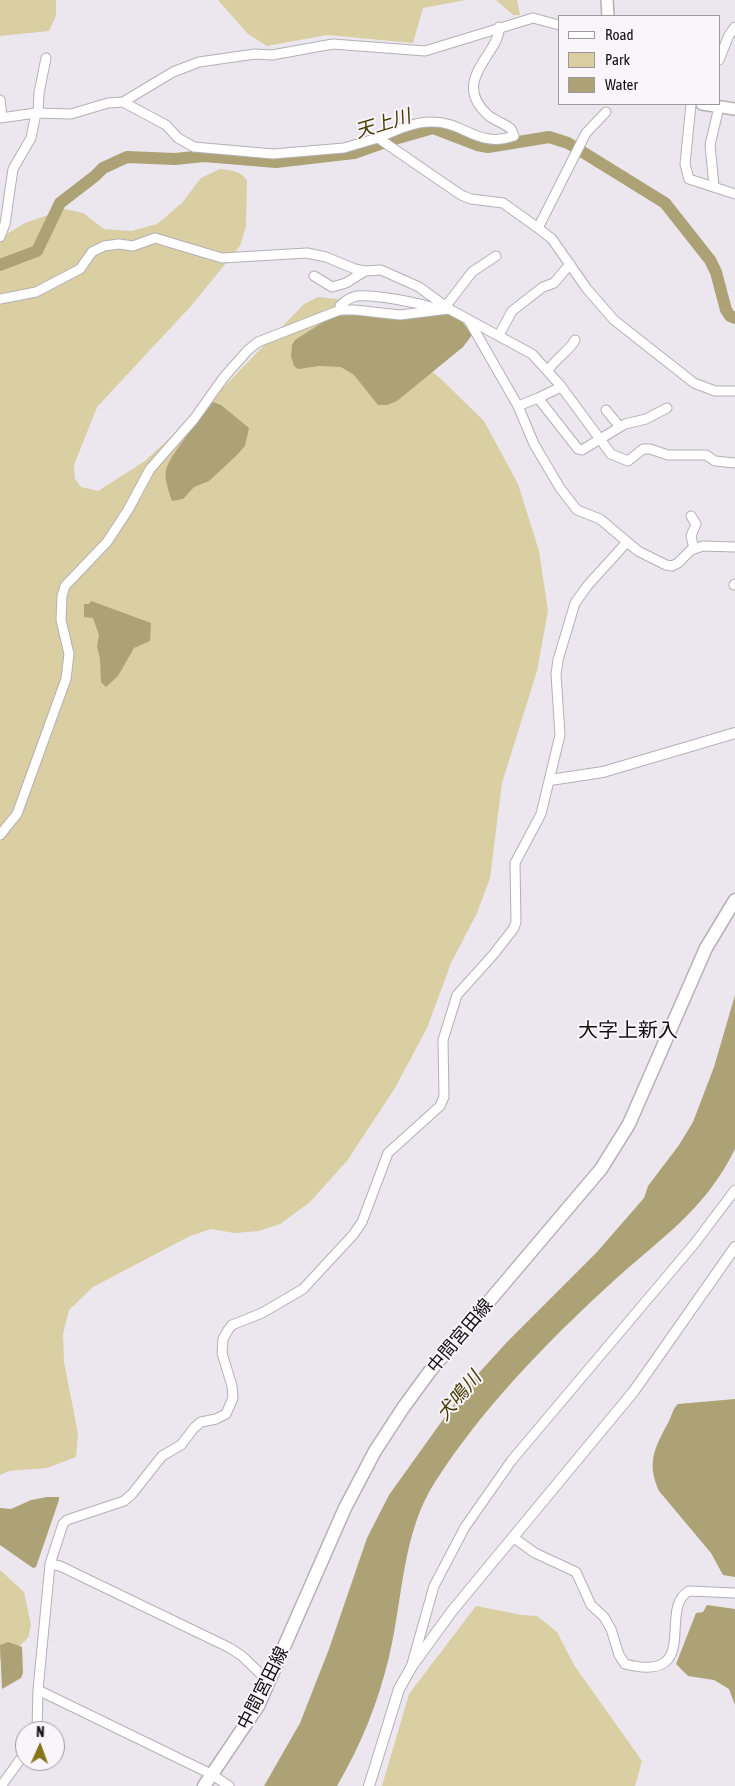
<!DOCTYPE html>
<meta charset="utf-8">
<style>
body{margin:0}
#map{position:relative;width:735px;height:1786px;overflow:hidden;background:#ece7ee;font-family:"Asap Condensed",sans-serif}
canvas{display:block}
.legend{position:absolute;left:558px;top:15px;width:162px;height:90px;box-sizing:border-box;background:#faf5fb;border:1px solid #9c999d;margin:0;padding:6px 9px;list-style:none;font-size:15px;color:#100e10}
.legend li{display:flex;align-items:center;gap:10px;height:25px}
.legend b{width:25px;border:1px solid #9c999d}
.north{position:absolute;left:15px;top:1721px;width:50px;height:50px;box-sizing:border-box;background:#faf5fb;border:1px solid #9c999d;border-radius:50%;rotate:2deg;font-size:14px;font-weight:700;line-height:20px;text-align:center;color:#100e10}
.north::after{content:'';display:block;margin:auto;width:18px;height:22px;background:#867417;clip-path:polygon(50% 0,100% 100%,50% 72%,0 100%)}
</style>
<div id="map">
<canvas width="735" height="1786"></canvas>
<ul class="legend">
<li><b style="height:6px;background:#fff"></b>Road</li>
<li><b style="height:14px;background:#d9cfa2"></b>Park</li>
<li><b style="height:14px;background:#aca275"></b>Water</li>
</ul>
<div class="north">N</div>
</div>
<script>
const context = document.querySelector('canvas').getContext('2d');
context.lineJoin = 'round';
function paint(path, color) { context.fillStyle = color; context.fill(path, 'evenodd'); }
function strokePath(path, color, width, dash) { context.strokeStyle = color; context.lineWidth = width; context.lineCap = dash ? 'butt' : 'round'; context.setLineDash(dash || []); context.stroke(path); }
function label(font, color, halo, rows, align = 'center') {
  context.font = font + ' "Asap Condensed","Noto Sans JP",sans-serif'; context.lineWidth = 4; context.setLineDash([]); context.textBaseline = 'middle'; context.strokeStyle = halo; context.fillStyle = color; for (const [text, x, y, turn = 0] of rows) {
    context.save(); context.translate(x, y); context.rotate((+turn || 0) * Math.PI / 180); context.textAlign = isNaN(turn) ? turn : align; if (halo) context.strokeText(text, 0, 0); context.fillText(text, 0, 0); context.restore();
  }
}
paint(new Path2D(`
 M0,0h56v16l-7,15 -49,5z
 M218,0h248l-43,8 -10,35 -86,-8 -60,11 -19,-12z
 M496,0h21l3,15h-7z
 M220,169c10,1 21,2 27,11l-1,46 -6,20 -49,60 -94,101 -23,58 1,14 6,8 17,4 47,-30 69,-64 90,-93 14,-7 19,2 20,9 84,71 43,42 34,63 21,67 9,60 -11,60 -35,112 -12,95 -13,35 -26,50 -24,65 -32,60 -48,73 -37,41 -30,22 -21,7 -25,2 -23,-4 -21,7 -97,51 -24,23 -6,24 1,28 14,72 -2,23 -29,11 -38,3 -9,4v-1237l25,-15 40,-14 18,4 21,16 27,2 26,-7 25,-21 19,-25z
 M0,1570l24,22 7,33 -3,13 -15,14 -13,8z
 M476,1606l46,9 15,1 20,16 17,33 68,96 -7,25h-253l27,-92z`), '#d9cfa2');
paint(new Path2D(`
 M357,314h90l14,6 11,15 -9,12 -66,54 -10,4h-9l-24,-30 -13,-8 -22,-1 -21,3 -4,-3 -3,-10 1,-11 3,-5 36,-23z
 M213,402l8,3 28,23 -4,18 -8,9 -28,26 -15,6 -11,12 -11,2c-3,-9 -8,-22 -6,-31 4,-16 36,-53 47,-68z
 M91,601l60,22 -1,18 -16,7 -16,28 -12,11 -5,-5 -1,-23 -3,-13 2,-11 -6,-17 -9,-1v-13h5z
 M735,995v154c-32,65 -78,91 -128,138 -64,59 -125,122 -172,195 -33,51 -32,117 -46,175 -11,46 -28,88 -52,129h-73l36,-63 29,-74 38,-111 22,-43 78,-109 40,-44 90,-90 47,-54 4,-12 31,-41 14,-23 21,-55z
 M735,1399v178l-12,-2 -12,-22 -52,-62c-13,-29 -4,-44 10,-70 3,-6 4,-13 9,-17z
 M47,1497h12v3l-23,67 -3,1 -33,-23v-37l11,1 20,-9z
 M707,1605l28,4v96l-6,-16 -15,-9 -26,-4 -12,-12 20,-51 7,-1z
 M8,1642l14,5 1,26 -2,5 -19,11 -2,-44z`), '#aca275');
strokePath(new Path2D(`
 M0,265l37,-14 23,-48 35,-27 8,-8 24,-11 48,2 29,-3 72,6 78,-9 37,-13 42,-12 44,17 11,2 61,-10 19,6 97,60 45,57 6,12 10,38 4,6 5,2`), '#aca275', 12);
const minor = new Path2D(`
 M719,60l10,-25 6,-8
 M0,100l2,17
 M123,102l43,23 12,13 16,9 79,7 71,-6 34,-10 83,57 10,4 32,4 35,25 14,11 35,50 27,31 80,63 21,8h20
 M691,104l-6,60 4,15 46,15
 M38,113l1,-20 7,-35
 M0,118l36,-5 35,1 37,-11 15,-1 50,-30 26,-10 56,-8 17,1 61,-11 92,7 108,-33 26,7
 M378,138c16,-7 35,-16 53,-16 32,-1 47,27 83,14l-3,-7c-7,-6 -16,-8 -23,-14 -39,-35 13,-62 11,-88
 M714,186l-4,-41 9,-38
 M538,228l48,-95 20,-21
 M0,237l5,-13 8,-55 18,-31 5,-25
 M314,276l18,11 14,-4 19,-12
 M0,299l36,-7 44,-23 12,-17 12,-6 15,-2 14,2 22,-8 67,20 85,-5 19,4 29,12 10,2 16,-1 38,17 30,22 83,45 28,31 51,69 17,7 15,-12h7l18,6h38l9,6 20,2
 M446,306l26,-34 24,-16
 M340,310v-4c5,-5 10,-9 17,-10 17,-2 64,7 79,13
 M468,319l50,87 16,38 26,44 17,22 23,9 38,32 28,14 6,1 6,-3 13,-13 12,-4 32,1
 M499,335l13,-24 31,-24 11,-4 16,-19
 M548,371c7,-13 20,-18 27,-31
 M561,387l-23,11 40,51 4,1 43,-26 21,-5 21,-11
 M518,406l20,-8
 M606,410l14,17
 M691,516l5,8 -5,12 3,13
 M734,585l1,-1
 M0,835l17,-21 49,-135 3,-25 -8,-34 1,-24 3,-10 42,-44 21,-32 22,-41 44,-50 30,-42 24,-27 10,-8 82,-32h15l45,5 49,-6
 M514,1538l21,15 41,19 15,33 13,12 7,12 8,26 6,9c78,20 32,-56 64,-73l46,2
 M50,1564l10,2 170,82 12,8 27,26
 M412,1664l22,-78 31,-59 47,-67 183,-217 40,-53
 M38,1690l173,84 18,12
 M37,1731l1,-41 12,-126 13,-40 4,-4 57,-19 8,-7 30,-38 19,-11 13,-17 7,-6 15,-3 10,-5 7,-16 -1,-12 -10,-33 1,-14 5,-9 4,-5 30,-12 41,-24 50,-54 9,-13 26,-69 52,-47 4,-9 -1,-57 14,-45 36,-40 21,-27 2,-6 -1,-59 26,-49 19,-79 -4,-61 2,-14 17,-57 13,-18 39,-43
 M1,1786l24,-33`);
const tertiary = new Path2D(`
 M550,780l53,-8 132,-39
 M369,1786l30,-97 13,-23 40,-55 182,-220 101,-144`);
const secondary = new Path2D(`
 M607,0l1,16
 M702,104l33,5`);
const primary = new Path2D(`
 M204,1786l54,-80 87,-198 30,-57 28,-43 27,-37 171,-202 28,-45 77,-176 29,-48`);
strokePath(minor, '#b4b0b6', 11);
strokePath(tertiary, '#b4b0b6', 12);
strokePath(secondary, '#b4b0b6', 14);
strokePath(primary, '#b4b0b6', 15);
strokePath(minor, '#fff', 9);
strokePath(tertiary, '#fff', 10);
strokePath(secondary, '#fff', 11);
strokePath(primary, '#fff', 12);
label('18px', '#100e10', '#faf5fb', [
 ["中間宮田線",460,1336,-50],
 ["中間宮田線",263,1688,-63]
]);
label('italic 19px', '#473c00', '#faf5fb', [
 ["天上川",383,124,-17],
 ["犬鳴川",459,1396,-50]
]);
label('20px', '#100e10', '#faf5fb', [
 ["大字上新入",628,1031]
]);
</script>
